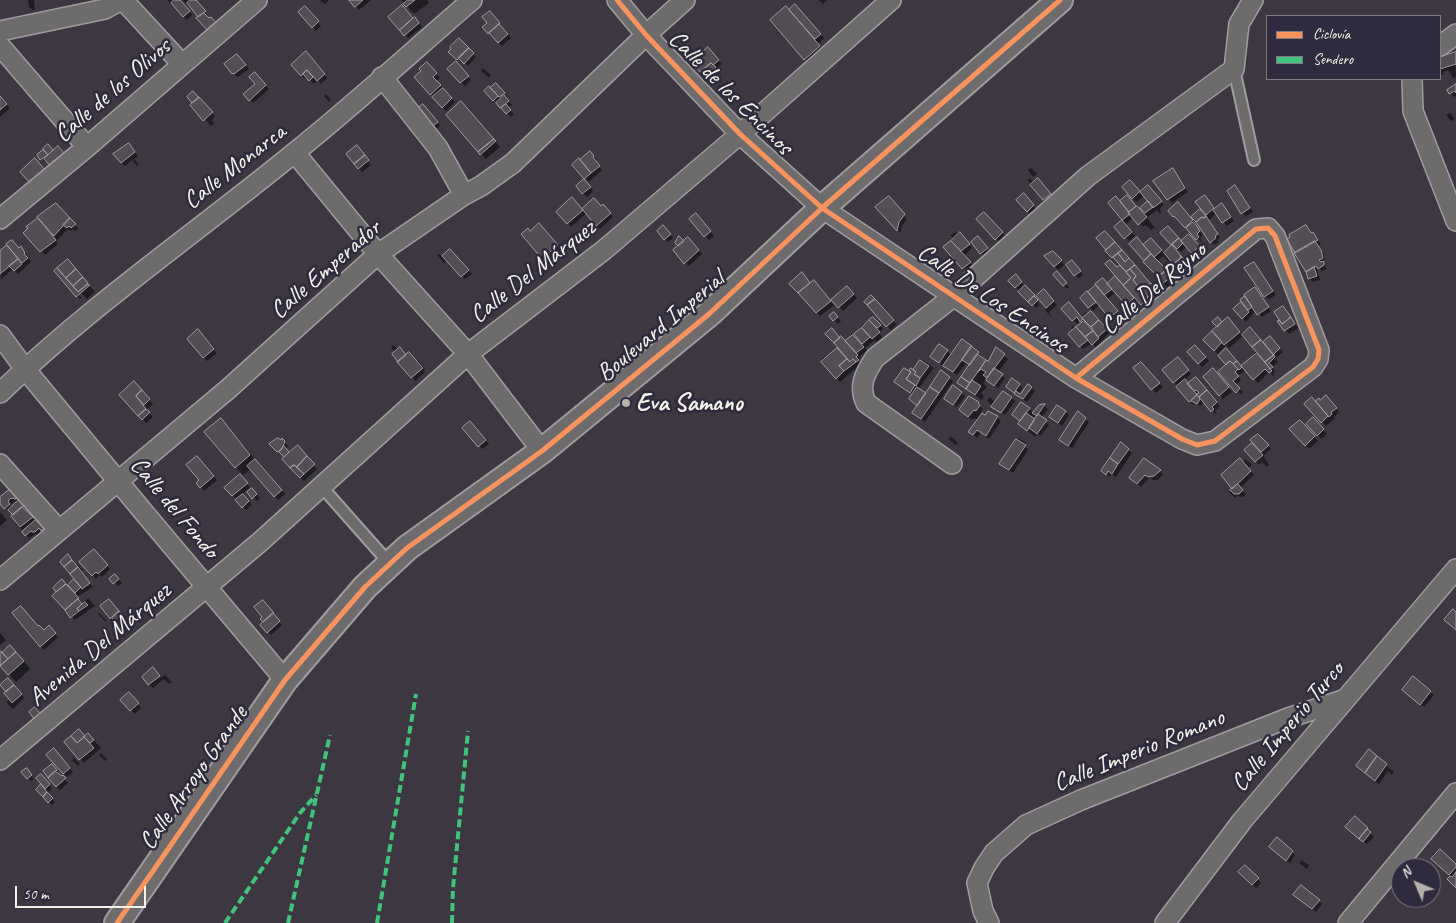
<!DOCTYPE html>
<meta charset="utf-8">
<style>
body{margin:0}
#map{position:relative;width:1456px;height:923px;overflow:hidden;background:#3c3740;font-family:Caveat,sans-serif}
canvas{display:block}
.legend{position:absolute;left:1266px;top:15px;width:175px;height:65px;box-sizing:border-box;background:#2f2a3d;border:1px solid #7e7a81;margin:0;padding:6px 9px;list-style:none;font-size:15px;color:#f4f1e8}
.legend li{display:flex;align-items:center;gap:10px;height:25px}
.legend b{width:25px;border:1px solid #7e7a81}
.north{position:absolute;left:1391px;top:858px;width:50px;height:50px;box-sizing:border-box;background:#2f2a3d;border:1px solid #7e7a81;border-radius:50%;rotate:315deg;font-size:14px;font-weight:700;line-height:20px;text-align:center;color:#f4f1e8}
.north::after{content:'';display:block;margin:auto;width:18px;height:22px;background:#b4b0ad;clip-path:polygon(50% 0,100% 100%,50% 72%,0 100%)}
.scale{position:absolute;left:15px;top:886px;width:131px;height:22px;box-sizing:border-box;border:2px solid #f4f1e8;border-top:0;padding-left:6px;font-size:15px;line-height:18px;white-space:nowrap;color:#f4f1e8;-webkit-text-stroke:4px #2f2a3d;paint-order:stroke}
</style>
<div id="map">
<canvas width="1456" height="923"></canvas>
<ul class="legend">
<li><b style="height:6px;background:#f8935d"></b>Ciclovía</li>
<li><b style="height:6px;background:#40c37c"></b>Sendero</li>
</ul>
<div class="north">N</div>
<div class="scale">50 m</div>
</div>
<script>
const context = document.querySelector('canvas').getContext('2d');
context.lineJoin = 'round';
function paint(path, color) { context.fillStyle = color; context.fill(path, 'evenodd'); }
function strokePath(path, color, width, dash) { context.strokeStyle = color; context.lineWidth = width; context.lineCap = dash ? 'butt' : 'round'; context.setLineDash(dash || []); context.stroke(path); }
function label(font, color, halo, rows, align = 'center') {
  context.font = font + ' Caveat,sans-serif'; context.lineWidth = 5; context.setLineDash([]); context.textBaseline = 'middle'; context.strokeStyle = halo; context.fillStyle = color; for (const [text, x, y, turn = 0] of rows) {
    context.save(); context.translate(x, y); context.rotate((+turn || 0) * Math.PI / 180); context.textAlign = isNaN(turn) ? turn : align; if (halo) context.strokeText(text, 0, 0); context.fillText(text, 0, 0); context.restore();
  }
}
paint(new Path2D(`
 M28,0h6l1,10h-2l-4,-3z
 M167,0h12l13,15 -5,5z
 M183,0h13l12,16 -8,1 -9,-11 -1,1z
 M320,0h9l-4,4z
 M350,0h21l-12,10z
 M401,0h26l2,3 -15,11z
 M819,0h8l-4,4z
 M305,8l16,18 -5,5 -16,-19z
 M799,9l25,29 -6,6 5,6 -15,13 -36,-43 17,-9z
 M410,14l12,13 -14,11 -19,-21z
 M493,16l18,22 -9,8 -18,-19z
 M459,39l17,18 -8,9 -5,-5 -2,1 -11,-10z
 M711,52l11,12 -5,4 2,3 -7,6 -5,-4 -2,2 -12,-14z
 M1455,54l1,23 -3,1 -5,-8 -5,2 1,2 -4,2v-17z
 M309,56l18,22 -6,6 -3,-4 -4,4 -7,-7 -2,2 -13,-14z
 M241,59l8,10 -11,8 -2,-1 -3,-3z
 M456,63l15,17 -6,6 -16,-17z
 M427,64l13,14 -4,3 19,21 -9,9 -30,-34z
 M483,68l8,7 -2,3 -8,-7z
 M259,77l10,12 -16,14 -8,-9 12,-10z
 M495,85l12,12 -2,1 7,7 -4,3 6,6 -3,3 -25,-26z
 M1456,86v10l-2,1 -5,-7z
 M194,94l21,22 -3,4 2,4 -3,2 -19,-21 2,-1 -5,-7z
 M326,94l5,6 -2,2 -5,-6z
 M0,98l10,10 -10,9z
 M426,110l14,16 -7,6z
 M469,110l31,37 -14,12 -7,-7z
 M1450,113l5,6 -4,2 -5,-6z
 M48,146l6,6 -9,10 -7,-7z
 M132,148l6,8 -4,3 5,5 -2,2 -5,-6 -7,6 -4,-3z
 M360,151l11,14 -9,7 -3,-4z
 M590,152l7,8 -2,2 7,8 -13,12 -16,-17z
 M1031,168l6,6 -4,3 -5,-7z
 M1173,169l15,23 -16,11 -17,-21z
 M1030,178l5,5 6,1 12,14 -6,5 -20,-23z
 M1130,182l10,11 8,-7 16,19 -4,3 1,5 -1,1 -3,-4 -10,8 10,12 -3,-2 -3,2 -5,-5 -3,2 -9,-10 -9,8 10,11 -6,5 -13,-14 7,-7 -13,-17 6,-6 5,5 6,-5 12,13 11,-9 -6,-6 -7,7 -4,-3 -9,-12z
 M588,184l5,7 -6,6 -10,-10z
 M1235,187l18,25 -7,4 -4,-3z
 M1024,195l13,15 -6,5 -13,-15z
 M1205,197l10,13 10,-1 9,12 -7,5 -10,-13 -8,7 11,18 -3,2 2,2 -5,3 -17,-22 -2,2 8,10 -3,3 2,3 -1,1 -22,-24 12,1 11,-10z
 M594,200l7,8 2,-2 10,11 -13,12 -13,-16 -16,14 -13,-15 24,-2z
 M892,201l15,18 -5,7 -2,7 -23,-25z
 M56,204l22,24 -3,3 -2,-2 -2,2 -3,-2 -12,12 2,3 -13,11 -21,-22z
 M984,213l22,24 -6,5 -22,-23z
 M691,219h8l15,17 -5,4z
 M1305,226l16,18 -3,2 6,9 1,7 -1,1 3,6 -5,2 -2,-2 -3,1 3,10 -7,2 -4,-4 -20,-38z
 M542,228l18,22 -14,12 -24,-28z
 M667,230l6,8 -5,4 -3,-3z
 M957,232l15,16 -8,8 9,10 -6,6 -22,-24 9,-9 -4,-4z
 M1104,233l56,61 -6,6 -7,-3 4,6 -6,5 -7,-8 -8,7 -14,-15 -9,7 13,16 -6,5 -14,-16 -7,7 -12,-12 22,-19 5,4 9,-8v-7l5,-4 -9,-8 -15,-19z
 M1162,233l19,9 8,-6 13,14 -6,6 -9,-10 -6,6 -5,-5 -2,2 14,16 -4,6 -3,-1 -10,-10 -2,2 -6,-6 -6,6 12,12 5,7 -7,6 -36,-43 9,-4 5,5 10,-2 9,11 9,-8z
 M12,242l7,8 2,-2 3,3 7,11 -13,12 -5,-5 -12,10 -1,-27z
 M684,242h8l10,12 -13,12 -4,-3z
 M982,242l8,10 -5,5 -12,-14z
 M450,250l22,24 -7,5 -17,-19 -4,3 -7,-8 2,-1 4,3z
 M1057,256l7,9 -6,5 -12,-13z
 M68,261l27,31 -8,7 -8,-8 -2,2 5,5 -2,1 -25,-28z
 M1254,263l22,32 -7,4 -4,-3z
 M1076,265l7,10 -4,3 -4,-3z
 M1016,276l24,29 -4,3 -26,-27z
 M1060,276l9,11 -2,2 -3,-3z
 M805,278l6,6 6,1 17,20 -14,11 -30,-32z
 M847,288l10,10 -14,13 -10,-11z
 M1255,288l16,23 -9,6 -6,-7 -10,12 -11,-13z
 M1048,294l9,11 -8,7 2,5 -6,-7 3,-2 -11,-12z
 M875,300l21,24 -5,6 -25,-28z
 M1063,309l17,8 6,-5 3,2 2,-1 18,20 -13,14 -4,-4 -9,6 -3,-3 -6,-15 -3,-3 2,-2 3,3 7,-6 -2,-3 -4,4z
 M1286,311l12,17 -9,6 -10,-12z
 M834,314l7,7 -3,3 -8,-8z
 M873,318l10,11 -4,4 3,4 -5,5 -2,-2 -10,8 2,2 -8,7 1,2 -1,2 2,3 -21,18 -17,-20 1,-1 -2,-2 2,-2 2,2 12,-11 2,-9 5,4z
 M1217,318l6,6 8,-2 11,14 8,-7 13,15 7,-7 13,15 -8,7 3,3 -6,5 3,4 -2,2 1,2 -1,1 -4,-4 -11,11 -12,-13 -8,6 3,4 -5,5 7,7 -2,2 4,5 -25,-27 8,-7 2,-12 12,15 14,-13 -2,-2 3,-2 -13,-16 -15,13 -3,-3 -8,9 -13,-14 14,-13z
 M198,331l16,16 -2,1 5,5 -10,8 -3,-4z
 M393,345l13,11 11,6 1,-2 7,8 -1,2 1,2 -10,9 -24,-34z
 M1195,346l14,15 -7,6 -13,-15z
 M996,349l12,10 -10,13 7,6 -7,10 -12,-9 -3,4 4,4 -6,6 3,3 -2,4 -20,-14 9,-20 -5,-3 -9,12 -26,-18 16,-6 5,5 26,-3 4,3 -2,2 8,4z
 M923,360l12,9h-2l-15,20 8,5 23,-16 4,3 -28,41 -11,-9 5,-7 -6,-11 -14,-10 10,-12 4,-1z
 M1181,362l10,12 -7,6 5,5 10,-3 21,24 -5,5 2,3h-1l-12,-12 -3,4 -6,-3 -2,2 -19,-23z
 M1145,367l18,20 -7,6 -21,-24z
 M1216,374l16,18 -9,7 -3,-4z
 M134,383l19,21 -7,6 7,7 -7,6 -25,-28z
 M1019,385l4,3 -5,6 3,2 10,-9 4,4 -8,11 -16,-12z
 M961,393l4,3 -8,11 -8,-5z
 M990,397l6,6 15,-5 4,3 -10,14 -9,-5 -9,-10z
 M1329,400l10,12 -5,5 1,1 -9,8 -20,-22z
 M979,406l4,3 -3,4 5,4h12l4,4 -12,18 -8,-6 -4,5 -7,-6 8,-12 -4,-2 -2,2 -8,-6z
 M1039,406h5l4,3 -7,9 8,7 -8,11 -3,-2 -3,3 -15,-13 1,-3 -4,-3 12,-9 5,4z
 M1058,407l11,8 -7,11 -12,-9z
 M1085,419l4,3 -17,26 -8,-5z
 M1313,419l14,15 -6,5 -13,-15z
 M1300,421l18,20 -9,8 -18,-20z
 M473,426l16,18 -6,5 -4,-3z
 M228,428l57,66 -7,6 -27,-31 -8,6 -7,-8z
 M1258,435l13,14 -8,7 6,9 -2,2 -5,-5 -3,3 -13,-15 7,-7z
 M951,436l7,7 -2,2 -8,-6z
 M1019,438l7,5 -1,3 3,4 -15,23 -12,-9z
 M292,439l25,30 -13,12 -20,-22 2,-2 -15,-13 11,-4 6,6 -2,3 4,5 8,-8z
 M1121,444l11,9 -16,24 -5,-3 -1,3 -4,-3z
 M1245,459l7,6 -4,3 6,7 -14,13 6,6 -3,3 -6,-1 -2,2 -6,-6 4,-3 9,-27z
 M200,461l17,19 -13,11 -7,-8 3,-2z
 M1160,471l3,3 -5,6h-5l-3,-3 -9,10 -11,-9z
 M240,476l10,11 -8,7 10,11 -6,5 -20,-22z
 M12,488l22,25 -3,3 5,6 13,9 -3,3 -3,-3 -4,4 -4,-1 -6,4 -6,-6 6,-6 -1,-1 -6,5 -7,-7 2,-2 -7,-11 -1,1 -9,-9v-3zM15,501l4,1 -7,6 -2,-3z
 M252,490l8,8 -3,3 -8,-8z
 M0,512l7,8 -7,6z
 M97,554l13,15 -8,8 -2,-2 -4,4 -15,-17z
 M77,564l6,6 -2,3 12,14 -16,10 6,8 5,-7 7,8 -20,14 -21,-24 4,-4 -4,-4 8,-7 6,5 8,-7 -1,-14z
 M115,575l7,8 -4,3 -7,-7z
 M112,604l20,23 -5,5 -11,-11 -4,1 -6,-6z
 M266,605l16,20 -11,10 -9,-10 3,-3 -4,-3z
 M99,613l8,8 -1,1 -8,-8z
 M38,627l6,5 5,-5 9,10 -14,13 -4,-4z
 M0,633l6,7 -6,5z
 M0,654l24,7 6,8 -14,13 -16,-18z
 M157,673l4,5 4,-3 7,7 -3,2 -5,-5 -11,9 -10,-11z
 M11,683l13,15 -11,11 -7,-7 4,-3z
 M1430,692l4,3 -10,12 -17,-14z
 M129,694l12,14 -6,6 -13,-14z
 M79,730l6,7 3,-3 13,14 -17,15 -19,-21z
 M1369,751l25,21 -2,3 -4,-4 -9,13 -18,-14z
 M101,753l6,6 -2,2 -6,-6z
 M58,754l15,18 -6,5 -3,-4z
 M72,756l8,8 -2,2 -6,-6 2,-1z
 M52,765l16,18 -8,7 -4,-3z
 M23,772l7,1 4,6 -3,2z
 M44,780l8,8 -5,5 8,9 -3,3 -14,-15z
 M1367,829l7,8 -7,7 -17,-13z
 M1274,851l18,1 3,3 -5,8z
 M1434,853l22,12v21l-7,-7 2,-3 -18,-17 2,-3 -2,-2z
 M1301,860l8,5 -2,4 -7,-5z
 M1245,867l16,16 -5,5 -16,-16z
 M1298,899l21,2 3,3 -6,8z`), '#0007');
const building = new Path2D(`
 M174,0h6l10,11 -7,6 -12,-14z
 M190,0h6l10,11 -8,6 -11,-14z
 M349,0h14l-8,7z
 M408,0h7l-9,7 -3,-3z
 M795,4l26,30 -6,5 -26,-29z
 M402,5l11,13 -14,12 -11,-13z
 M305,6l14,15 -7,7 -14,-16z
 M786,6l34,40 -16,14 -34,-40z
 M490,11l10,12 -12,11 -6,-7 5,-4 -5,-6z
 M204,13l5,5 2,-1 8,9 -9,7 -14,-15z
 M415,17l4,6 -15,13 -4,-5z
 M499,24l9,10 -10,9 -9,-10z
 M459,38l10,10 -12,12 -9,-8 3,-3 -1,-2z
 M708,47l11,13 -6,5 -2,-2 -11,9 -8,-11z
 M469,48l5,5 -10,11 -6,-6z
 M306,51l19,23 -8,7 -10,-11 -6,6 -10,-11z
 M1456,52v12l-16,5v-12z
 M237,54l9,11 -12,9 -1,-1 -1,1 -8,-10z
 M456,61l13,15 -9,7 -13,-14z
 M427,62l10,11 -4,4 8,8 -11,10 -16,-18 7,-6 -2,-2z
 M711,63l5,4 -9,8 -4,-5z
 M307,70l6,7 -4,4 -6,-7z
 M255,72l11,13 -17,16 -6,-7 12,-10 -6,-7z
 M496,83l9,10 -6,4 -9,-9z
 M1456,84v9l-1,-2 -6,3 -2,-4z
 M489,86l9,10 -5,5 -9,-10z
 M443,88l9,10 -10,10 -10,-11z
 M193,91l6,7 -7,5 -5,-6z
 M504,95l5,6 -9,7 -4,-5z
 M0,96l7,8 -7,6z
 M199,97l14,15 -10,9 -13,-16z
 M461,101l33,38 -16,13 -32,-37z
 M423,104l15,18 -10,7 -14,-17z
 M506,104l5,6 -5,4 -5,-6z
 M494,139l2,2 -16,14 -2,-3z
 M129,143l6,9 -14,11 -8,-9z
 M48,144l5,6 -5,5 -5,-6z
 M357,145l8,10 -11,9 -8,-10z
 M58,146l7,8 -14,13 -7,-8z
 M43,150l5,5 -8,5 -3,-5z
 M590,151l4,5 -1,1 7,9 -9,7 -11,-13z
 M365,155l4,5 -11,9 -4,-5z
 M35,158l10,12 -15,13 -10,-11z
 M579,158l12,15 -7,6 -12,-14z
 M1173,168l12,20 -18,12 -14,-19z
 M1038,178l13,16 -8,6 -13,-15z
 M584,179l7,8 -9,7 -6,-8z
 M1130,180l10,11 -8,8 -10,-12z
 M1148,185l14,16 -9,7 -13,-16z
 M1235,185l15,23 -9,6 -14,-23z
 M1024,193l10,12 -7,7 -11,-12z
 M1127,195l9,11 -7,6 -9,-11z
 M1205,195l9,13 -8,7 -11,-13z
 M889,196l16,18 -6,8 -2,9 -22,-24z
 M1116,196l14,18 -8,6 -14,-17z
 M572,197l11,13 -16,14 -11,-12z
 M594,198l7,8 2,-2 8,9 -15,13 -14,-17z
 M1148,201l5,6 -8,6 -5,-5z
 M1178,202l15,18 -8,8 -11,-12 -1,1 -5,-6z
 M56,203l14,15 -16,18 -17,-19z
 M1222,203l9,14 -9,6 -9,-13z
 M1137,206l10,11 -9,8 -10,-12z
 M1200,209l6,7 -2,2 -2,-1 -6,5 -5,-5z
 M984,212l19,20 -8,8 -19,-21z
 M696,213l15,18 -7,6 -15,-18z
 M1206,216l12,18 -3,2 1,2 -6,5 -14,-21 6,-5 2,1z
 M38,218l18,22 -16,12 -17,-19 5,-5 -2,-1z
 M70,218l6,6 -5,4 -2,-2 -2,2 -4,-3z
 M1122,220l10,12 -8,7 -10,-12z
 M1194,222l6,9 -3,3 2,3 -3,3 -10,-12z
 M539,223l19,22 -16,14 -21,-25 7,-6 2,3z
 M663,225l8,9 -7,6 -7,-9z
 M1306,225l5,8 2,-1 5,8 -23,13 -8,-14 3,-2 -1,-2z
 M1168,226l11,12 -8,7 -11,-12z
 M1105,231l10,11 -9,8 -10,-12z
 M960,232l10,12 -9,7 -10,-10z
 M1189,234l11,12 -9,7 -10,-12z
 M679,236l5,5 -6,5 -3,-3z
 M978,236l10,12 -8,6 -9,-12z
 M688,237l11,13 -15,14 -11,-14z
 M1137,237l14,17 -7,7 -15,-17z
 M1151,238l11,12 -8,7 -11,-12z
 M1179,238l4,5 -6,6 -5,-5z
 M12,240l7,8 2,-2 4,7 -1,1 4,4 -6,5 -16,-19z
 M951,241l20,21 -9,7 -19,-22z
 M1315,241l6,9 2,8 -4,2 2,2 3,-1v4l-6,4 -2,-3 -10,6 -12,-19z
 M1115,242l7,8 -10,8 -7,-7z
 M7,245l11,14 -18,15v-23z
 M1172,245l9,11v2l-8,6 -9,-11z
 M450,249l19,21 -8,7 -19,-21z
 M1122,250l7,8 -4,4 -7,-9z
 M1053,251l9,9 -8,7 -10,-11z
 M1118,253l7,9 4,-4 6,7 -9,7 -13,-15z
 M1151,254l16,16 -9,7 -15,-15z
 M1181,256l4,5 -6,8 -6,-5 8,-6z
 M18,259l4,5 -8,7 -5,-5z
 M68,259l8,10 -10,9 -9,-10z
 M1072,260l9,11 -7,5 -8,-11z
 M1110,260l7,7 3,-2 11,13 -8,7 -18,-21z
 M1254,262l19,29 -9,6 -20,-29z
 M1135,265l15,18 -4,4 -6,2 -7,-9 3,-4 -6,-7z
 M1314,267l3,9 -9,3 -2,-7z
 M57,268l21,24 10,-8 2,1 -14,12 -22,-26z
 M76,269l7,8 -10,9 -7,-8z
 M1130,269l6,7 -3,4 7,9 11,-6 7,7 -8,7 -3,-1 1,2 -7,7 -18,-20 8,-7 -5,-6z
 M1166,270l5,7 -9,7 -5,-6z
 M1057,271l10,12 -4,3 -10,-11z
 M802,272l8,11 -12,10 -9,-9z
 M1016,274l6,8 -7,6 -7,-7z
 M1115,276l19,22 -8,7 -19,-21z
 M83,277l5,6 -10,9 -5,-6z
 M1103,278l9,11 -8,6 -9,-11z
 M814,280l17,21 -15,12 -18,-20z
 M1025,285l10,10 -7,7 -10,-10z
 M1096,285l22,26 -9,7 -21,-26z
 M847,286l7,8 -16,14 -7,-8z
 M1255,287l14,20 -12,8 -13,-20z
 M1044,289l10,12 -8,7 -10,-12z
 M1087,291l9,11 -8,6 -8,-10z
 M871,295l4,4 -8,6 -3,-3z
 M1034,296l4,4 -6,6 -4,-4z
 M1245,296l7,11 -4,3 -8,-10z
 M875,299l19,21 -8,7 -19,-22z
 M1069,302l14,17 -3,3 -3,-5 -5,4 -11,-12z
 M1241,302l8,10 -7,7 -9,-10z
 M1283,306l8,11 -9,7 -8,-12z
 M1091,311l8,9 -8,7 -9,-9z
 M834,312l4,5 -5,4 -4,-5z
 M873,317l8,8 -4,3 -8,-8z
 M1218,317l4,5 -5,5 -5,-5z
 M1228,317l12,15 -16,13 -12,-14z
 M1291,317l4,7 -11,7 -7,-10 2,-1 3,4z
 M869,320l11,12 -8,7 -10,-11z
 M1099,320l8,9 -9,8 -7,-10z
 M1084,321l9,10 -8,6 -9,-10z
 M1076,327l12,13 -9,7 -11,-13z
 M1250,327l11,13 -9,7 -10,-12z
 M832,328l8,10 -6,5 -9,-9z
 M862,328l8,9 -8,7 -8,-10z
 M198,329l16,20 -11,9 -16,-19z
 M1093,331l6,7 -7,7 -7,-8z
 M1212,331l10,11 -8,9 -11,-11z
 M853,335l11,12 -8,6 -11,-12z
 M841,336l17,19 -2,2 3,3 -3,2 -3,-3 -3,3 -16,-19z
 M1270,336l10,12 -7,7 -10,-13z
 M962,339l10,7 -19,26 -10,-6z
 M1261,340l13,15 -9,7 -13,-15z
 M939,344l9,6 -9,13 -9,-6z
 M1195,345l11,12 -8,7 -11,-12z
 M971,346l8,6 -9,13 -8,-5z
 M400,347l6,8 -8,7 -6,-8z
 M996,347l9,7 -18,24 -4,-3 3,-3 -5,-3 -3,3 8,-12 2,1z
 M837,348l10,11 -8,7 5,5 -8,8 -15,-17z
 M1226,348l11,13 -4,3 -3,-3 -4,4 -8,-9z
 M409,352l14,16 -12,10 -14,-16z
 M1257,353l15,18 -3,2 -4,-4 -12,11 -12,-14z
 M977,354l9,6 -16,23 -9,-6z
 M1274,355l1,2 -6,6 4,4 -3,2 -5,-7z
 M1178,357l11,13 -16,13 -11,-13z
 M847,359l3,3 3,-3 3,3 -12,9 -5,-5z
 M920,360l9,6 -9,12 -6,-4 2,-2 -3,-2z
 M1230,361l8,8 -3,3 4,4 -6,5 7,7 -4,5 -18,-21z
 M1237,361l5,6 -3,3 -6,-6z
 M1141,362l19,21 -9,7 -18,-22z
 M904,368l7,4 -5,7 9,6 -5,8 -16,-11z
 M911,368l5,4 -2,2 6,4 -4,8 -10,-7 5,-7 -2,-1z
 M994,368l9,6 -9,12 -8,-6z
 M1213,368l16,19 -10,9 -16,-19z
 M941,370l9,7 -11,16 -9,-6z
 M961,377l9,6 -4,6 -9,-6z
 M1196,377l11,13 -8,7 -3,-3 3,-1 -3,-3 -2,1 -7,-7z
 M1012,378l8,6 -6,9 -8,-6z
 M1185,379l12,16 -8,7 -13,-15z
 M972,380l9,6 -6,9 -9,-6z
 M134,381l8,9 -6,6 10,13 -8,7 -19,-21z
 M1028,384l4,3 -9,12 -9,-5 2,-3 4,3z
 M953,385l9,7 -9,13 -9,-6z
 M917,387l9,6 -9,13 -8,-7z
 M930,387l9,6 -18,26 -9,-6z
 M142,390l8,9 -6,6 -8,-9z
 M1207,390l10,12 -5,5 2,2 -3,3 -12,-15z
 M1003,391l9,6 -11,16 -10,-6z
 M1197,395l3,4 -3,5 -6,-3z
 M1326,395l11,13 -6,4 1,2 -3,3 -14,-16 4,-3 1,2z
 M969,396l10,6 -1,1 2,2 -4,6 -2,-1 -6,7 -9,-7z
 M1312,397l16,19 -7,7 -17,-19z
 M1021,402l9,6 -10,13 -8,-6z
 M1045,404l-8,12 -5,-3 7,-8z
 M1057,405l9,6 -8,12 -9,-6z
 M146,409l4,3 -8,8 -4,-4z
 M988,411l10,5 -12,20 -9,-6 -4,5 -5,-3 14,-19 3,2z
 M1078,411l8,7 -18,28 -9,-6z
 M1026,413l9,6 -8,12 -9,-7z
 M1038,414l9,6 -10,14 -8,-6z
 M1313,417l11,12 -7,7 -11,-12z
 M221,418l29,37 -15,13 -31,-36z
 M1300,420l15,16 -10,10 -16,-17z
 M470,421l16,19 -8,7 -16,-19z
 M1258,434l11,11 -8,7 -11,-12z
 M278,438l3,2 1,-2 3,3 -3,8 -5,3 -8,-8z
 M1016,439l10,6 -17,25 -10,-6z
 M1121,442l8,7 -11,15 -8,-6z
 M1252,443l11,12 -8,7 -11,-12z
 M298,445l9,11 -10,11 -3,-2 -4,3 -8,-9z
 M284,446l5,6 -5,5 -5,-5z
 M197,456l17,20 -14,12 -4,-5 3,-3 -13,-15z
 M307,456l8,8 -11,10 -7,-7z
 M1110,458l8,6 -6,10 -4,-3 -2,4 -5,-4z
 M1144,458l17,12 -7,6 -6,1 -3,-2 -8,9 -8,-6z
 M1240,458l11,13 -19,18 -11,-14z
 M255,459l27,31 -8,7 -27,-31z
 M294,465l10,9 -4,4 -10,-10z
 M240,474l8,9 -16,13 -8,-8z
 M1238,484l5,6 -4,4h-5l-4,-4z
 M13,487l7,8 -4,4 -5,-1 -3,3 2,3 -6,5 -4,-5v-7z
 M252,488l5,6 -5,5 -5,-7z
 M243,494l6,7 -7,7 -7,-8z
 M22,497l5,6 -14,12 -5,-5z
 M22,507l11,10 -13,10 -9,-11z
 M39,517l8,9 -6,5 -2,-3 -4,4h-3l-1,-1 -6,5 -3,-4z
 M94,549l14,16 -10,9 -2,-2 -4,4 -13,-14z
 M68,554l4,6 -8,7 -4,-5z
 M72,560l6,7 -8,7 -6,-7z
 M78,567l12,16 -8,6 -12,-15z
 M115,574l4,5 -6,5 -4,-5z
 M62,579l4,5 -10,8 -3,-4z
 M74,579l7,8 -6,6 -7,-8z
 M66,584l13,14 -14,12 -13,-14z
 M78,599l4,5 -5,5 2,2 -9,7 -5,-8z
 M109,599l10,12 -9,8 -10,-13z
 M263,600l11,13 -11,9 -3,-3 2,-2 -8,-10z
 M85,602l3,3 -9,6 -2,-2z
 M21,606l17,20 1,-1 5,5 5,-5 7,8 -16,14 -28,-34z
 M1453,609l3,3v18l-12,-10z
 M119,611l10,12 -7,6 -10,-11z
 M273,613l7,8 -13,12 -7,-8z
 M10,645l6,7 -8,7 -6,-6z
 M1,651l7,8 -8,7v-14z
 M16,652l8,9 -16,14 -8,-9z
 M153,667l7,9 -12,9 -6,-8z
 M1413,676l18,15 -11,14 -18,-15z
 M8,678l6,7 -8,7 -6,-7z
 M14,685l8,9 -10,9 -8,-10z
 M129,692l10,11 -9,8 -10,-11z
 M35,707l6,8 -6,5 -6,-8z
 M79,729l6,7 -8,7 -6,-7z
 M88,733l6,7 -4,3 -6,-6z
 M71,736l6,7 7,-6 10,11 -15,12 -15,-18z
 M54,748l16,20 -7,6 -17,-19z
 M1369,749l8,7 -12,17 -9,-7z
 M1377,756l10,8 -12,17 -10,-8z
 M52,764l5,6 -9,8 -5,-7z
 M27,768l5,7 -5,4 -6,-7z
 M55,771l7,5 1,-1 3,3 -10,9 -8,-9z
 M41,774l9,10 -5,5 -9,-11z
 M41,784l6,8 -4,5 -7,-7z
 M47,792l6,6 -5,5 -5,-6z
 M1355,816l13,12 -9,11 -14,-12z
 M1367,829l4,3 -8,10 -4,-3z
 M1277,837l16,14 -7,10 -17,-14z
 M1440,849l16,15v3l-7,8 -18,-16z
 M1245,865l14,13 -7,7 -14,-13z
 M1456,872v16l-9,-9 3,-3 2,1z
 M1301,885l19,15 -8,9 -19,-14z`);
paint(building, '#544d53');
strokePath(building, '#9f9c9f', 1);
const service = new Path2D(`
 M1234,69l20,91
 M321,486l69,78`);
const minor = new Path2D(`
 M123,0l59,64
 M617,0l29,35 94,99 82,74 254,170 106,61 15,6 18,-4 98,-74 5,-8 1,-9 -44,-114 -7,-8 -12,1 -180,149
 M0,31l105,-22 16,-9
 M0,46l87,101
 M1440,46l16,-12
 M382,77l56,71 26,47
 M1412,79l1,32 43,110
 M295,153l83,101 90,100 74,97
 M0,219l87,-72 170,-147
 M0,335l25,34 121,146 139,165
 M0,393c91,-88 196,-160 294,-240 61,-49 119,-102 178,-153
 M0,464l59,66
 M952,464l-86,-61c-8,-17 -1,-30 9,-45l79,-62 134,-120 146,-107 5,-45 14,-24
 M0,580l227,-190 151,-136 86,-59 17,-9 32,-23 133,-128 39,-35
 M0,760l260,-218 208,-188 136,-104 136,-116 151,-134
 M989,923l-6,-12 -6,-28 7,-15 10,-15 32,-28 55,-25 207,-82 55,-18
 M1165,923l77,-102 214,-252
 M1348,923l108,-130`);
const tertiary = new Path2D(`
 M117,923l168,-243 80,-93 42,-39 135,-97 167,-137 113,-106 238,-208`);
strokePath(service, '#9f9c9f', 14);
strokePath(minor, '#9f9c9f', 22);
strokePath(tertiary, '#9f9c9f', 28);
strokePath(service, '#6e6b6d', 10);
strokePath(minor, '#6e6b6d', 19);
strokePath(tertiary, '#6e6b6d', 24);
strokePath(new Path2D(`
 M225,923l75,-110 16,-18
 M288,923l42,-188
 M377,923l39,-229
 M452,923l1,-35 15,-157`), '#40c37c', 4, [8, 4]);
strokePath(new Path2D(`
 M617,0l29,35 94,99 82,74 254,170 106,61 15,6 18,-4 98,-74 5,-8 1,-9 -44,-114 -7,-8 -12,1 -180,149
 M117,923l168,-243 80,-93 42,-39 135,-97 167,-137 113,-106 238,-208`), '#f8935d', 5);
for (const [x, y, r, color] of [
 [626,403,5,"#b4b0ad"]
]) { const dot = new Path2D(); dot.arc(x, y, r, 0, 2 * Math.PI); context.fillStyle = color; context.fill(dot); strokePath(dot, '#2f2a3d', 2); }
label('25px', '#f4f1e8', '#2f2a3d', [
 ["Calle de los Olivos",113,91,-41],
 ["Calle de los Encinos",730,93,45],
 ["Calle Monarca",235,167,-38],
 ["Calle Emperador",326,270,-41],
 ["Calle Del Márquez",533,272,-38],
 ["Calle Del Reyno",1154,289,-40],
 ["Calle De Los Encinos",992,299,34],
 ["Boulevard Imperial",661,327,-40],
 ["Calle del Fondo",174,508,50],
 ["Avenida Del Márquez",100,645,-40],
 ["Calle Imperio Turco",1288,727,-50],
 ["Calle Imperio Romano",1139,751,-22],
 ["Calle Arroyo Grande",194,778,-55]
]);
label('bold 25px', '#f4f1e8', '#2f2a3d', [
 ["Eva Samano",636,403]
], 'left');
</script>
